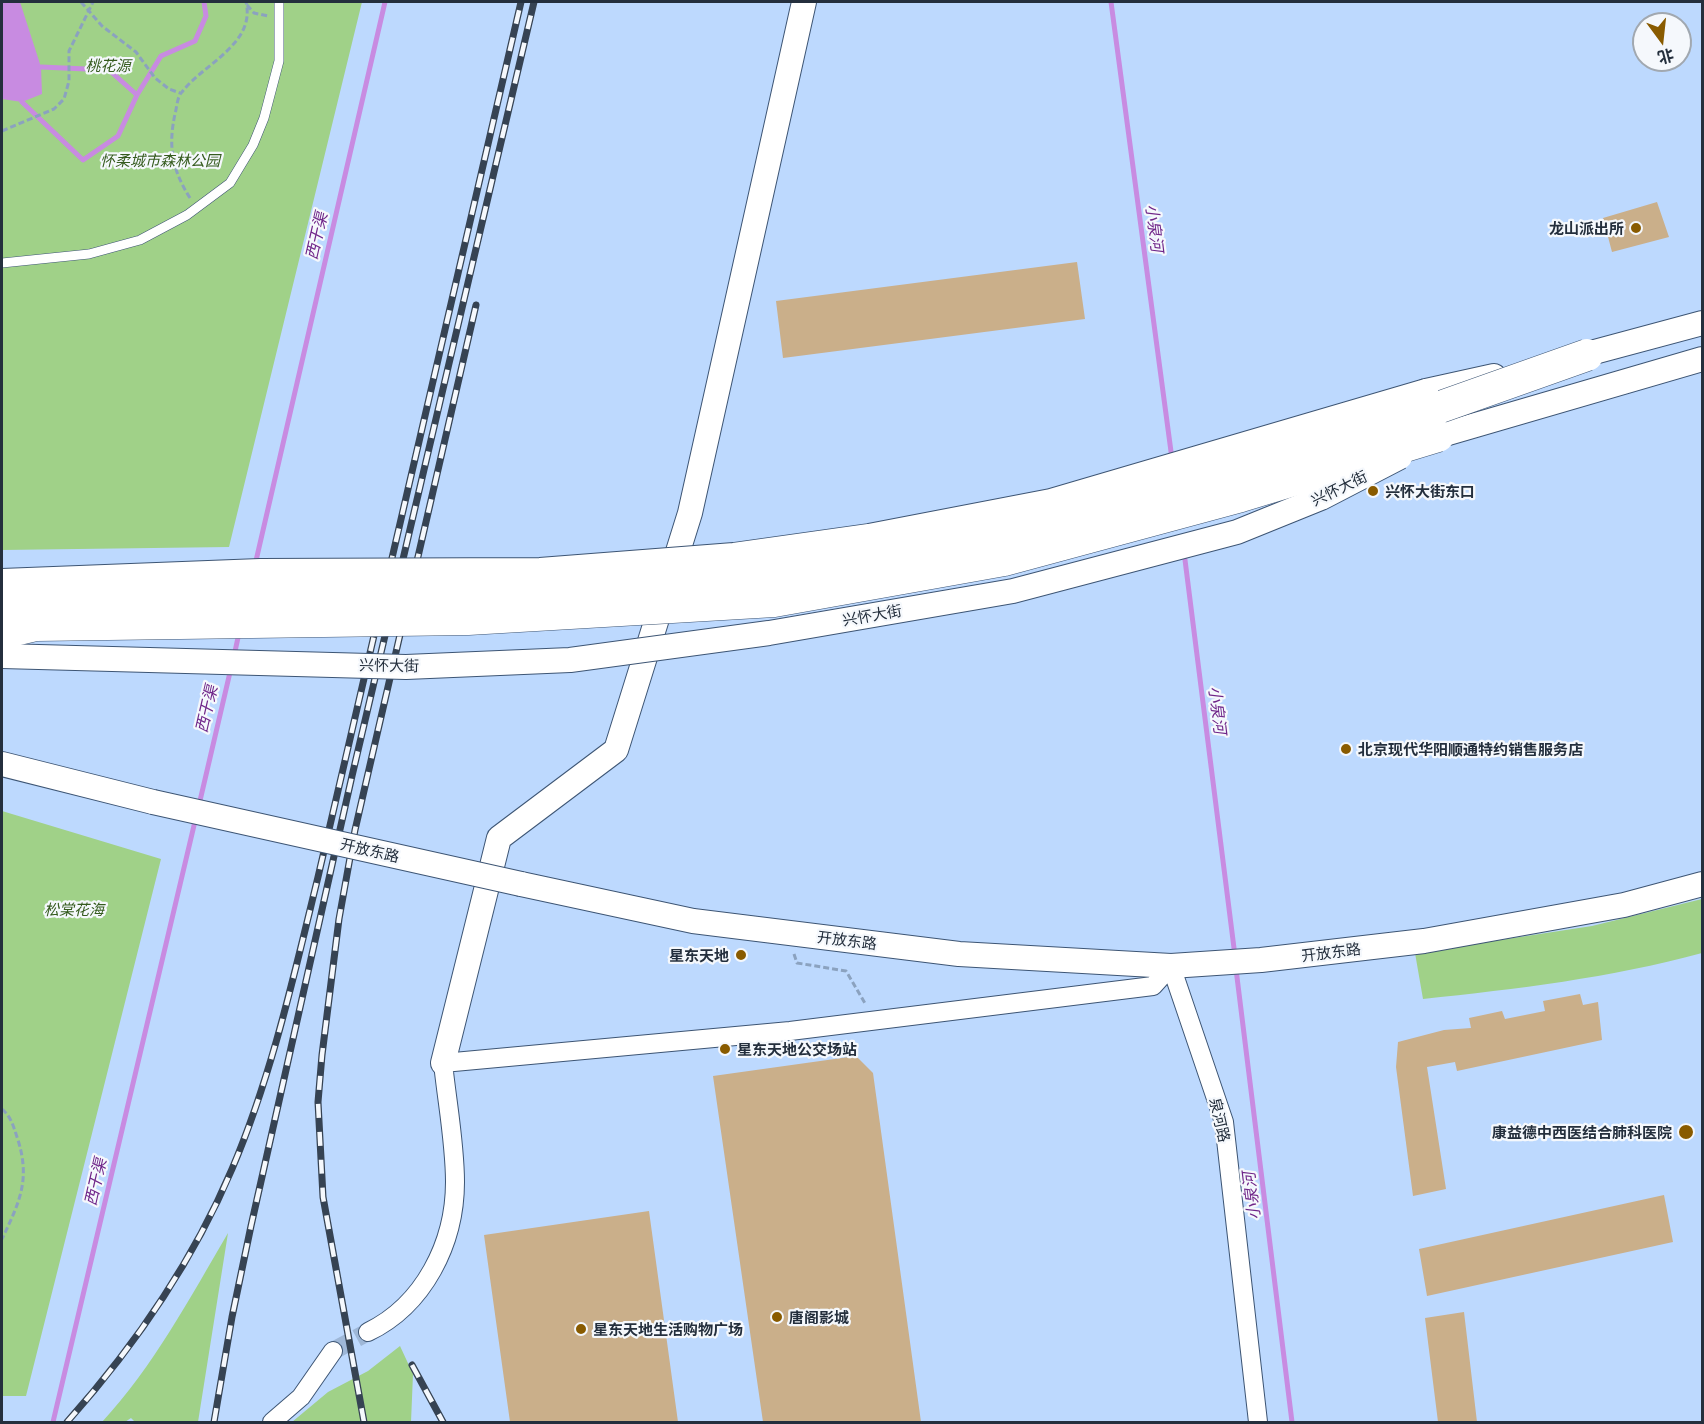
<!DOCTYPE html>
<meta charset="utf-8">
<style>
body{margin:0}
#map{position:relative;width:1704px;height:1424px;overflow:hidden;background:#bdd9fe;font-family:Georgia,"Noto Sans SC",serif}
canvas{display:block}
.frame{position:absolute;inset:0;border:3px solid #242f3d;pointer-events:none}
.north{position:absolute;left:1632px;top:12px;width:60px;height:60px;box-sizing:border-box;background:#f5f8fc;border:2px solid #a1a8b0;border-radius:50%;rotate:165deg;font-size:16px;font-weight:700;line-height:24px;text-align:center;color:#242f3d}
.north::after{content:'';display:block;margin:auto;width:21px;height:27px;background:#895b00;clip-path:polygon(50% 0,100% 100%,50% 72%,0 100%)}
</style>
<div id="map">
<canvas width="1704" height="1424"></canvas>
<div class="frame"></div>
<div class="north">北</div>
</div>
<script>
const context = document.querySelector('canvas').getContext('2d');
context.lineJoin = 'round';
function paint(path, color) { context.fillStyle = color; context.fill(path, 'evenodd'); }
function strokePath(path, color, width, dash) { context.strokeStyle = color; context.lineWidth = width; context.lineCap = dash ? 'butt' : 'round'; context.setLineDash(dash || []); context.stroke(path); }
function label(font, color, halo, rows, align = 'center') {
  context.font = font + ' Georgia,"Noto Sans SC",serif'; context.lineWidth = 4.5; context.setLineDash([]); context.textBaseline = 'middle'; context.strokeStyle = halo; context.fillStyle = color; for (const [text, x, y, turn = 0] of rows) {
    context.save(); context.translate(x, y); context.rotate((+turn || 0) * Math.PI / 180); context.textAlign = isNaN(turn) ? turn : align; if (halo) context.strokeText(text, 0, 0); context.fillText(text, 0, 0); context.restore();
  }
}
paint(new Path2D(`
 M2,2h360l-133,545 -227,3z
 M2,811l159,48 -135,537h-24z
 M1702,899v54c-92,25 -185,36 -279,46l-8,-46 177,-27z
 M228,1233l-30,189h-63l-4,-4 -6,4h-23c51,-55 88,-124 126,-189z
 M400,1346l13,28 -2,48h-119l36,-30 40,-21z`), '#a0d188');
paint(new Path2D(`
 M2,2h18l21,65 1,27 -20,8 -20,-3z`), '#c88be1');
strokePath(new Path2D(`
 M1111,2l61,457
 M41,67l68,3 28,25 24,-39 34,-15 11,-25 -2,-14
 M22,102l61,58 35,-24 19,-41
 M1184,552l51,404
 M255,565l130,-563
 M234,656l5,-23
 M199,805l32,-137
 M1236,969l56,453
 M53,1422l143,-605`), '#c88be1', 5);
paint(new Path2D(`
 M1657,202l12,35 -57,15 -9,-34z
 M1077,262l8,57 -302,39 -7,-57z
 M1580,994l3,11 15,-3 4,38 -145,31 -2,-9 -28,5 19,122 -33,7 -17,-129 2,-25 46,-12 27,-2 -2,-10 33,-7 3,8 40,-8 -2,-10z
 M856,1056l17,17 48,349h-158l-50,-346z
 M1664,1195l9,47 -246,54 -8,-47z
 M649,1211l29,211h-168l-26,-187z
 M1464,1312l13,110h-39l-13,-104z`), '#caaf8a');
strokePath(new Path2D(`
 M333,1351l35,-19`), '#9eb7d7', 18, [18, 9]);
const lane = new Path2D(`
 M2,263l87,-9 51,-14 47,-25 43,-32 23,-38 11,-27 15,-57v-59`);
const street = new Path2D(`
 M368,1332c56,-27 87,-89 87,-150 0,-39 -8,-80 -12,-119l347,-32 363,-45 18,-20 53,156 34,300
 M272,1422l29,-25 32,-46`);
const secondary = new Path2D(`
 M1572,358l130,-35
 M1426,391l68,-15
 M1438,436l264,-77
 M2,764l151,38
 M521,884l172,37 266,33 212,12 90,-6 163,-19 200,-36 78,-21
 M443,1063l56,-225 117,-88 74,-237 114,-511`);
strokePath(lane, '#3d5574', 10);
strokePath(street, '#3d5574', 20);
strokePath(secondary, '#3d5574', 26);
strokePath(new Path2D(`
 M81,2l21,24 34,26 19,26 14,11 11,4
 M247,5l7,8 14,3
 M2,131l52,-22 10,-10 5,-18v-30l24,-49
 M190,198c-18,-28 -22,-52 -15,-84 2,-7 2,-17 7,-22 21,-28 74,-48 64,-90
 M794,954l3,9 49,8 20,34
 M2,1109c9,8 11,16 15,28 14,42 3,64 -15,102`), '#8ba2bf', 3, [6, 3]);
strokePath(lane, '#fff', 9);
strokePath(street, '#fff', 18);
strokePath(secondary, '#fff', 24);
const rail = new Path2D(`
 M412,1365l31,57
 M67,1422c67,-75 126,-161 165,-253 40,-94 62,-194 86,-292l203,-875
 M214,1422l18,-105 19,-91 101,-450 182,-774
 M364,1422l-41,-225 -5,-95 4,-47 17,-136 16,-89 121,-525`);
strokePath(rail, '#364353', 7);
strokePath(rail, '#f5f8fc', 4.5, [14]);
const secondaryBridge = new Path2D(`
 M2,581l258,-10 280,-1 194,-15 135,-19 182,-35 375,-110
 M2,656l404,11 164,-7 199,-27 244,-42 224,-59 84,-34 79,-41
 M153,802l368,82`);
const highwayBridge = new Path2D(`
 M2,603l492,-11 267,-14 230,-41 407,-115 189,-67
 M2,633l34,-8 432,-6 306,-18 230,-41 237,-64 197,-60`);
strokePath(secondaryBridge, '#3d5574', 26, []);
strokePath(highwayBridge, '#3d5574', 33, []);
strokePath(secondaryBridge, '#fff', 24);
strokePath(highwayBridge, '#fff', 32);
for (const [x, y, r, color] of [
 [1636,228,6,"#895b00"],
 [1373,491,6,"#895b00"],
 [1346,749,6,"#895b00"],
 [741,955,6,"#895b00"],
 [725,1049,6,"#895b00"],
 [1686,1132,8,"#895b00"],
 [777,1317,6,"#895b00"],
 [581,1329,6,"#895b00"]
]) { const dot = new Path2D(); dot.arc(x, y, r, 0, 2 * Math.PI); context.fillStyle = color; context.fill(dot); strokePath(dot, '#f5f8fc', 2); }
label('italic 15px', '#355b1e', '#f5f8fc', [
 ["桃花源",108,65],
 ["怀柔城市森林公园",160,160],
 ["松棠花海",74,909]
]);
label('bold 15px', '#242f3d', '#f5f8fc', [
 ["龙山派出所",1624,228,"right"],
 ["兴怀大街东口",1385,491],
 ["北京现代华阳顺通特约销售服务店",1358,749],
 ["星东天地",729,955,"right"],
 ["星东天地公交场站",737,1049],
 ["康益德中西医结合肺科医院",1672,1132,"right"],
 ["唐阁影城",789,1317],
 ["星东天地生活购物广场",593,1329]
], 'left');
label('15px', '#242f3d', '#f5f8fc', [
 ["兴怀大街",1339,488,-26],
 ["兴怀大街",872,615,-10],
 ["兴怀大街",389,665,1],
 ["开放东路",370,850,13],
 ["开放东路",847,940,7],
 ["开放东路",1331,952,-7],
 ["泉河路",1220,1120,77]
]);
label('italic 16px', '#6f2589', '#f5f8fc', [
 ["小泉河",1155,228,83],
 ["西干渠",316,236,-77],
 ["西干渠",206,709,-77],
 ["小泉河",1218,710,83],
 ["西干渠",95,1182,-77],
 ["小泉河",1251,1196,-97]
]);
</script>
